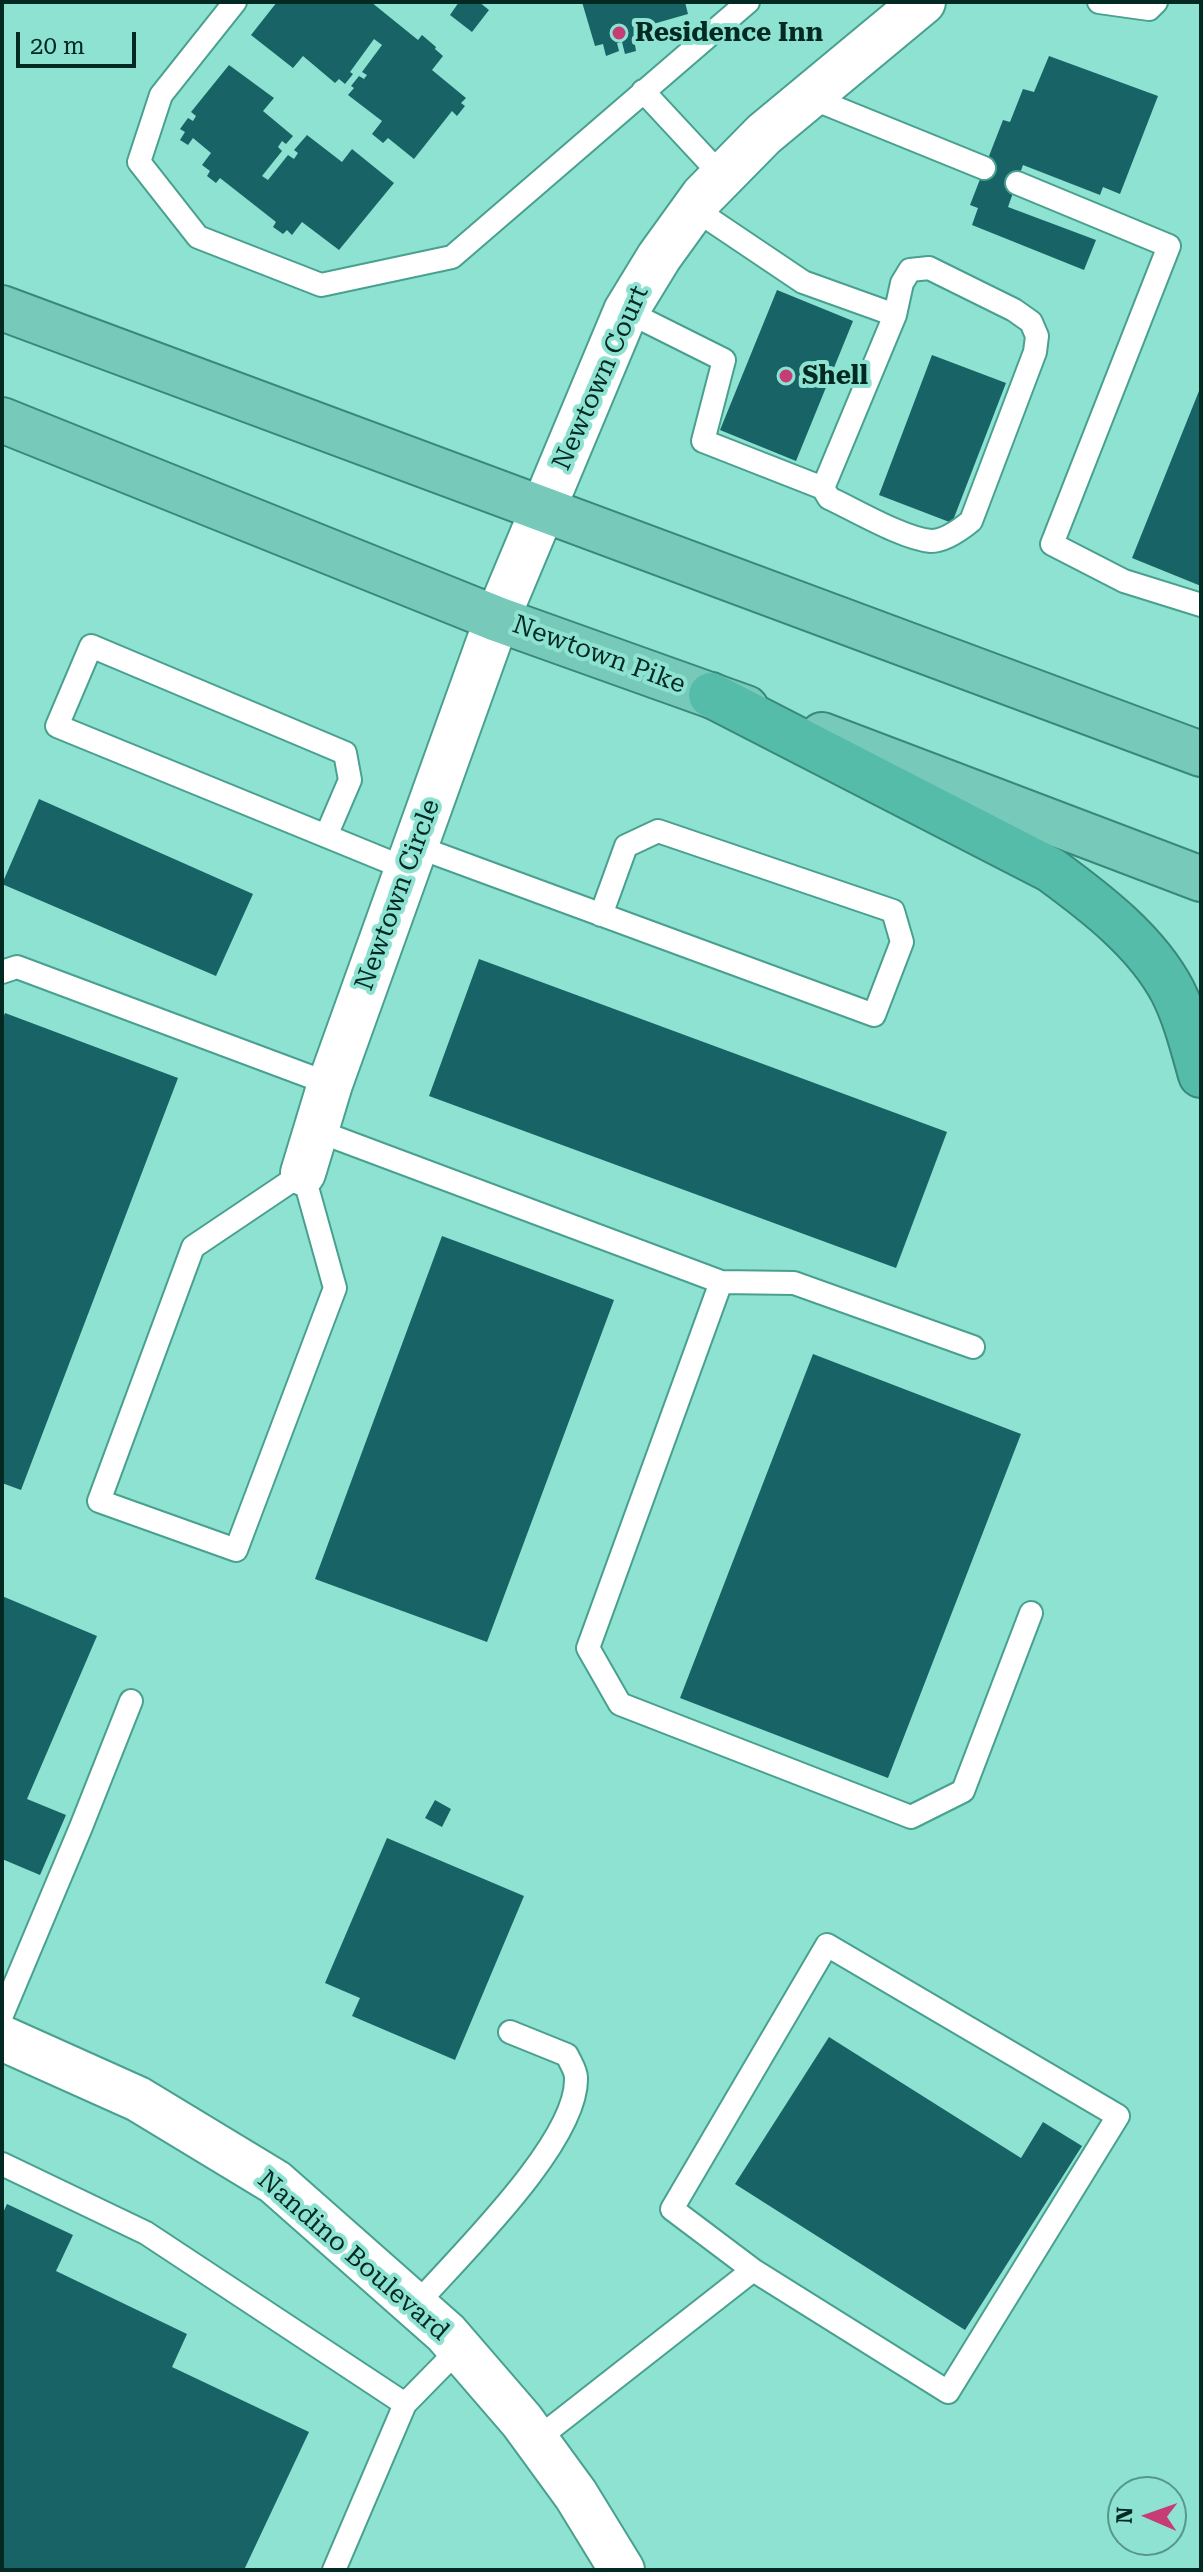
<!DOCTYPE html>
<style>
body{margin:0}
#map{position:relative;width:1203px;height:2572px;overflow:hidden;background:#8de2d1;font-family:"Roboto Serif",serif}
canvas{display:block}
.frame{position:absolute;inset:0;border:4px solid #032923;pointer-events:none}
.north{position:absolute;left:1107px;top:2476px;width:80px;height:80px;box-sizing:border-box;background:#8de2d1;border:2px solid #56988b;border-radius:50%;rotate:272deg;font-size:22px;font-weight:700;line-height:32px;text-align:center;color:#032923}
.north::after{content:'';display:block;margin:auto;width:28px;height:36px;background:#c63c75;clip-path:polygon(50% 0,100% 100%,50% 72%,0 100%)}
.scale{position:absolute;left:16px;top:32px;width:120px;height:36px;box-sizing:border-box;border:4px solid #032923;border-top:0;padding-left:10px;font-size:24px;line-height:28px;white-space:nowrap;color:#032923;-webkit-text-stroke:6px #8de2d1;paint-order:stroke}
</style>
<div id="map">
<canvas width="1203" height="2572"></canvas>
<div class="frame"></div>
<div class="north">N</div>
<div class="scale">20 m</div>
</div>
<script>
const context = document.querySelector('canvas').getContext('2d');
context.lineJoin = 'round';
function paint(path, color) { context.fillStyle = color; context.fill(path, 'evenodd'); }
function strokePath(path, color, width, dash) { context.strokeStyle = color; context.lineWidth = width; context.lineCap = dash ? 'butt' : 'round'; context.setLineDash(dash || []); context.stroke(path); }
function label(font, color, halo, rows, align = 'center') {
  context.font = font + ' "Roboto Serif",serif'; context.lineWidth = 8; context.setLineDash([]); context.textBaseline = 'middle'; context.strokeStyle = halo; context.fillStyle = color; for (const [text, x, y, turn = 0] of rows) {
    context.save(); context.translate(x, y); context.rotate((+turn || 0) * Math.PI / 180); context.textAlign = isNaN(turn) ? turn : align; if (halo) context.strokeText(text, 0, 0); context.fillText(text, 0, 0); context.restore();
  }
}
paint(new Path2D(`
 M277,2h94l47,38 4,-5 14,12 -1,2 8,7 -11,14 34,28 -5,5 4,3 -8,10 -5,-5 -38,48 -26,-21 -5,5 -11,-9 10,-13 -34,-26 6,-7 -3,-2 8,-10 5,3 3,-4 -5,-3 20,-27 -8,-6 -24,33 3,2 -8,10 -6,-5 -4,4 -32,-27 -10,12 -42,-33z
 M459,2h20l10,8 -17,22 -22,-17z
 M582,2h103l3,12 -42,12 4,15 -15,4 1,6 -11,3 -3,-12 -5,1 2,8 -13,5 -3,-12 -8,2z
 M1049,56l109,40 -38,98 -17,-7 -3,8 -77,-30 -15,42 88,33 -12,30 -112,-45 6,-17 -8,-3 33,-85 7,2 13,-33 11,3z
 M229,65l45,33 -11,13 30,25 -7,8 -4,-3 -4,6 4,4 -20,25 6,4 20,-25 6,4 4,-6 -4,-3 13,-15 35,27 10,-13 42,34 -55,67 -37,-28 -10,13 -5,-5 -4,4 -10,-7 3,-5 -56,-44 -4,5 -9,-7 3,-5 -8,-6 9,-12 -18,-15 -5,7 -8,-5 5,-8 -5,-3 8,-11 5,3 3,-5 -5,-4z
 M777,290l76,31 -57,140 -76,-31z
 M932,355l74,28 -54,140 -73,-28z
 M1201,386v200l-69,-28z
 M39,799l214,95 -37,82 -214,-92z
 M479,959l468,173 -51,136 -467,-172z
 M5,1013l173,65 -157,412 -19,-7v-462z
 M442,1236l172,64 -127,342 -172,-63z
 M813,1354l208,80 -133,344 -208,-80z
 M2,1596l95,40 -70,163 39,16 -26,60 -38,-16z
 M435,1800l16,9 -9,18 -17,-9z
 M387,1838l137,58 -69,164 -103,-44 8,-18 -35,-15z
 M829,2037l192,121 22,-36 39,24 -117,184 -230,-146z
 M7,2204l66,31 -17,36 131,63 -15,33 137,65 -65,138h-242v-355z`), '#186366');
const service = new Path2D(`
 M235,2l-74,93 -22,67 59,75 123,48 131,-28 296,-255
 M1099,2l50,7 7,-7
 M643,91l79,85
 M809,97l175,71
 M1017,183l152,63 -117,298 72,37 77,24
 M626,311l98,49 -21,81 120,47 72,-173 -92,-33 -110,-74
 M823,488l6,10c26,12 75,41 102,43 13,0 29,-11 40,-20l64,-169 2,-16 -6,-14 -17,-12 -85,-42 -19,2 -8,13 -7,32
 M326,836l24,-56 -5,-27 -254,-107 -34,80 350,143
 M415,846l459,169 28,-73 -9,-31 -235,-80 -32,15 -25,69
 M2,972l15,-5 313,117
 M315,1130l406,152 73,1 179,64
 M303,1173l32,115 -99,262 -137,-49 94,-254z
 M721,1282l-133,366 32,56 291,113 52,-26 68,-178
 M2,2015l79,-188 50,-126
 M2,2164l144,69 259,171
 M415,2306c43,-49 163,-164 161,-228 0,-8 -6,-16 -9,-23l-57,-23
 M536,2440l217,-170 195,122 170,-276 -291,-171 -155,264 81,61
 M334,2570l71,-166 54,-55`);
const minor = new Path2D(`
 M303,1173l27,-89 167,-465 129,-308 33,-54 44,-61 61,-62 159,-132`);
const tertiary = new Path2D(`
 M2,2038l136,61 137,83 171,151 76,88 54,74 46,75`);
const trunk = new Path2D(`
 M2,308l1199,446
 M2,420l495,199 249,89
 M822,735l379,144`);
const motorway = new Path2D(`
 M711,695l340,175c45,33 96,72 122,122 13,26 20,55 28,83`);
strokePath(service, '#49a08f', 26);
strokePath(minor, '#49a08f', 48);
strokePath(tertiary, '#49a08f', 48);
strokePath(trunk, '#38897a', 48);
strokePath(motorway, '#38897a', 48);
strokePath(service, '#fff', 22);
strokePath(minor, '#fff', 44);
strokePath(tertiary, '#fff', 44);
strokePath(trunk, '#77caba', 44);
strokePath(motorway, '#55bca9', 44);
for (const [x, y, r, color] of [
 [619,33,8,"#c63c75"],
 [786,376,8,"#c63c75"]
]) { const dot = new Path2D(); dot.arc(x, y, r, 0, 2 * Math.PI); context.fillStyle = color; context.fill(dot); strokePath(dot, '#8de2d1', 3); }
label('bold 26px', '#032923', '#8de2d1', [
 ["Residence Inn",635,33],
 ["Shell",802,376]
], 'left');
label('26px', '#032923', '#8de2d1', [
 ["Newtown Court",601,378,-66],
 ["Newtown Pike",599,655,20],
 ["Newtown Circle",398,895,-70],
 ["Nandino Boulevard",353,2256,41]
]);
</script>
